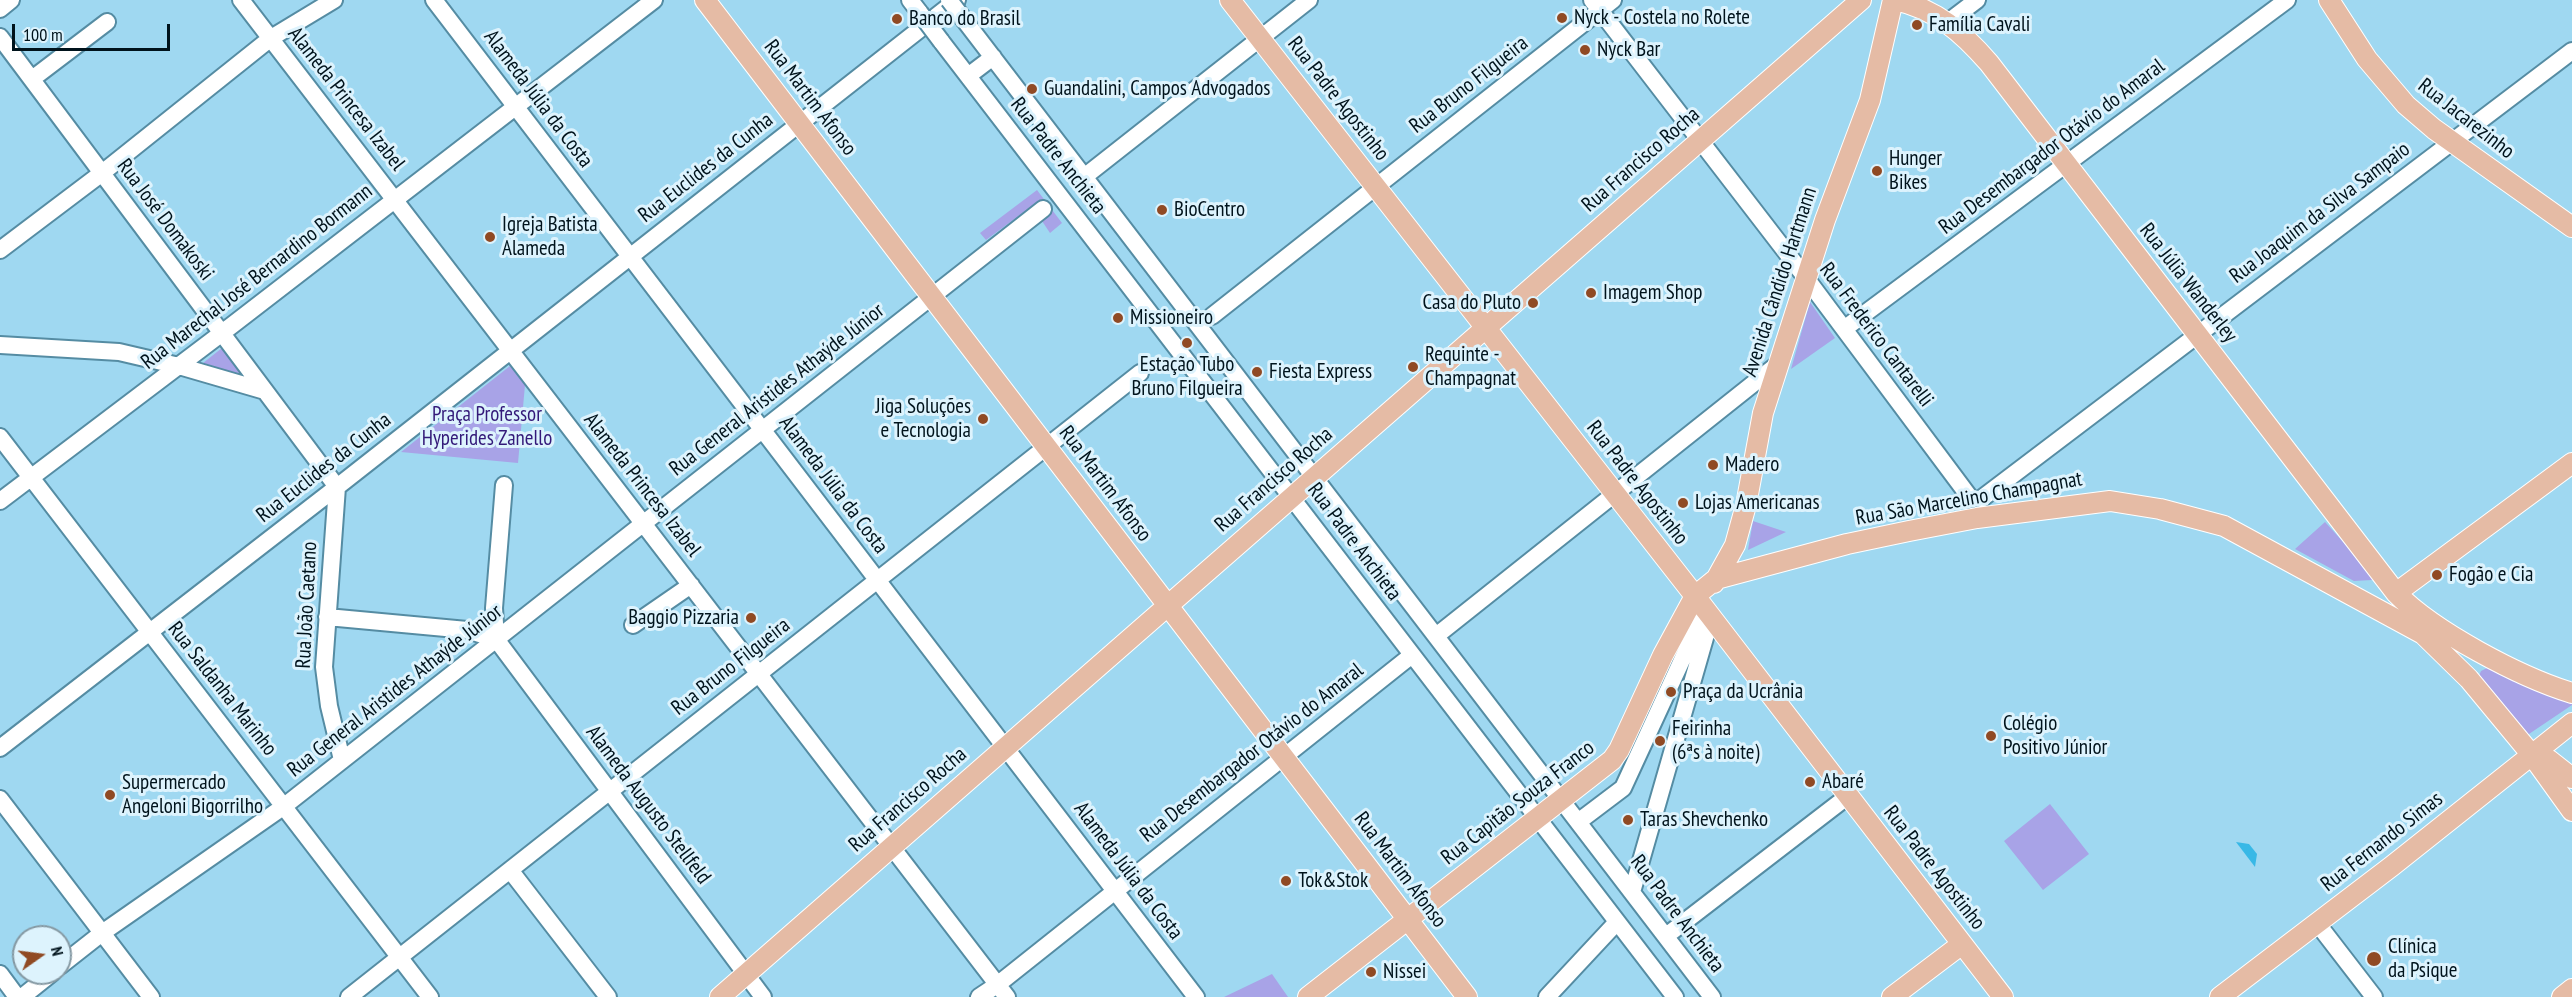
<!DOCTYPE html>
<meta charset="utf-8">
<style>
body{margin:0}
#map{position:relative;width:2572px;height:997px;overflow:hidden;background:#9fd8f1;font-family:"PT Sans Narrow",sans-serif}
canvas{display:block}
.north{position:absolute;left:12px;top:925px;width:60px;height:60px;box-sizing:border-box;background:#ddf3fd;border:2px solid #8599a3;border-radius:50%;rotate:76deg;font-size:16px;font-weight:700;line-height:24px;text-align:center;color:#00131c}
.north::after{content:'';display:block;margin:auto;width:21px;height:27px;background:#904a24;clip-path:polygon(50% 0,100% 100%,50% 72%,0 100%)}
.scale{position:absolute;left:12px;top:24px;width:158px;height:27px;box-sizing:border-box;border:3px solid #00131c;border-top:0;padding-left:8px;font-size:18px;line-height:21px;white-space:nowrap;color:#00131c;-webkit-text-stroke:4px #ddf3fd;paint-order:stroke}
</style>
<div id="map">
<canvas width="2572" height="997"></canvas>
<div class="north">N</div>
<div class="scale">100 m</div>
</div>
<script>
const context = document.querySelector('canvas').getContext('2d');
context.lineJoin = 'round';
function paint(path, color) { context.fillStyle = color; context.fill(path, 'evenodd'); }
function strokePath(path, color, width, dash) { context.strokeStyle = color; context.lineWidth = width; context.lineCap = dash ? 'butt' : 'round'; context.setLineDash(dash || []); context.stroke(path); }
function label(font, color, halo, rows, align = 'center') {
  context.font = font + ' "PT Sans Narrow",sans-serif'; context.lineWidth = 6; context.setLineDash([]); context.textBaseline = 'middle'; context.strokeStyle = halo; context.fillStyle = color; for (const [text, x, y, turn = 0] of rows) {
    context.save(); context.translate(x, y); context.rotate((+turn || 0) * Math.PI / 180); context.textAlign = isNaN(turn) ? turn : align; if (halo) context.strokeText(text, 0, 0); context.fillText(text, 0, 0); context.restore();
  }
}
paint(new Path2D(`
 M1037,190l25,33 -12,10 -18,-27 -46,34 -6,-7z
 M1810,302l25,36 -44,31z
 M222,348l25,32 -49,-13z
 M510,366l15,19 -7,78 -117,-11z
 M1753,521l33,11 -38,18z
 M2325,522l50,55 -3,3 -18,1 -59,-32z
 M2487,668h7l78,32v5l-46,31 -48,-58 3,-7z
 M2050,804l39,50 -46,36 -39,-49z
 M1272,974l16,23h-64z`), '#a8a3e7');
paint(new Path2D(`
 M2236,842l13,2 8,10 -2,13z`), '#38b8e6');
const minor = new Path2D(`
 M241,0l766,997
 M434,0l762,997
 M910,0l10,13
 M1592,0l214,278 165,221
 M0,9l11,-9
 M965,21l747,976
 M1948,22l29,-22
 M0,37l337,450 -13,180 5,39 13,54
 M941,41l734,956
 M968,76l25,-19
 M32,79l75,-57
 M1084,177l225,-177
 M0,250l102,-77 169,-135 63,-38
 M1212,316l401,-316
 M1844,329l443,-329
 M0,345l119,7 60,14 86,25
 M0,437l430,560
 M1981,499l591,-448
 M0,501l222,-168 432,-333
 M327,617l140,13 29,9
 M633,625l58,-40
 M1436,636l342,-272
 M496,639l267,358
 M496,639l-2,-31 10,-123
 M0,748l337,-261 620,-487
 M0,799l151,198
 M1578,822l45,-34 82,-178
 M510,870l98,127
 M1632,892l79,-275
 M2317,923l57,74
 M1666,936l182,-140
 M60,966l42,-33 181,-126 760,-598
 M0,974l17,23
 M22,997l30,-24
 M349,997l791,-624
 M979,997l18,-12 415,-330
 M1547,997l70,-75`);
const major = new Path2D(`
 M705,0l762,997
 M1230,0l465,596 308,401
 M1895,0c41,9 67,32 94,63l407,530c38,39 124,84 176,100
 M2329,0l38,59 39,46 28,24 138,98
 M1714,583l21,-38 11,-40 17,-92 62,-193 45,-120 23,-100
 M2396,593l176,-130
 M2534,754l15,6 23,18
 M720,997l1141,-997
 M1308,997l304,-237 7,-10 44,-95 32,-59 21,-17 131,-35 62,-13 68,-13 133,-17 50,8 64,17 199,108 46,45 62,75 41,57
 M1892,997l70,-53
 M2220,997l172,-131 180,-143
 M2562,997l10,-8`);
strokePath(minor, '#558ca3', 20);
strokePath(major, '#fff', 22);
strokePath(minor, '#fff', 16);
strokePath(major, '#e5bba5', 20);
const minorBridge = new Path2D(`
 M949,0l16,21
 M920,13l21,28`);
strokePath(minorBridge, '#558ca3', 20, []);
strokePath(minorBridge, '#fff', 16);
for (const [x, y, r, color] of [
 [1562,18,6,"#904a24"],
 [897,19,6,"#904a24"],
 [1917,25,6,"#904a24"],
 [1585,50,6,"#904a24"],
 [1032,89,6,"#904a24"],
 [1877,171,6,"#904a24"],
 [1162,210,6,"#904a24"],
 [490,237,6,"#904a24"],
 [1591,293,6,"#904a24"],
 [1533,303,6,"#904a24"],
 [1118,318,6,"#904a24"],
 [1187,343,6,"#904a24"],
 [1413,367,6,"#904a24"],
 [1257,372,6,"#904a24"],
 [983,419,6,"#904a24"],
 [1713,465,6,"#904a24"],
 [1683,503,6,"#904a24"],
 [2437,575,6,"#904a24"],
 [751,618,6,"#904a24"],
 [1671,692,6,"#904a24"],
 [1991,736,6,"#904a24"],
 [1660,741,6,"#904a24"],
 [1810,782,6,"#904a24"],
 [110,795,6,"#904a24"],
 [1628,820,6,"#904a24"],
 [1286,881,6,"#904a24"],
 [2374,959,8,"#904a24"],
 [1371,972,6,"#904a24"]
]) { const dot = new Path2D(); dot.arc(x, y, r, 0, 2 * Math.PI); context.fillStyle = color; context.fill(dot); strokePath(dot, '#ddf3fd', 2); }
label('21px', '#00131c', '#ddf3fd', [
 ["Nyck - Costela no Rolete",1574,18],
 ["Banco do Brasil",909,19],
 ["Família Cavali",1929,25],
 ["Nyck Bar",1597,50],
 ["Guandalini, Campos Advogados",1044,89],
 ["Hunger",1889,159],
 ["Bikes",1889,183],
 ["BioCentro",1174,210],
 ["Igreja Batista",502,225],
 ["Alameda",502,249],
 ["Imagem Shop",1603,293],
 ["Casa do Pluto",1521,303,"right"],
 ["Missioneiro",1130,318],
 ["Requinte -",1425,355],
 ["Champagnat",1425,379],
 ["Estação Tubo",1187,365,"center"],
 ["Bruno Filgueira",1187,389,"center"],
 ["Fiesta Express",1269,372],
 ["Jiga Soluções",971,407,"right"],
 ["e Tecnologia",971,431,"right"],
 ["Madero",1725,465],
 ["Lojas Americanas",1695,503],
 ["Fogão e Cia",2449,575],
 ["Baggio Pizzaria",739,618,"right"],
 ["Praça da Ucrânia",1683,692],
 ["Colégio",2003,724],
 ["Positivo Júnior",2003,748],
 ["Feirinha",1672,729],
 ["(6ªs à noite)",1672,753],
 ["Abaré",1822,782],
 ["Supermercado",122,783],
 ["Angeloni Bigorrilho",122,807],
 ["Taras Shevchenko",1640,820],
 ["Tok&Stok",1298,881],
 ["Clínica",2388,947],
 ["da Psique",2388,971],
 ["Nissei",1383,972]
], 'left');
label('21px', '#00131c', '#ddf3fd', [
 ["Rua Bruno Filgueira",1469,85,-38],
 ["Rua Martim Afonso",810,98,53],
 ["Alameda Princesa Izabel",346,99,52],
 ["Alameda Júlia da Costa",538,99,53],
 ["Rua Padre Agostinho",1338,99,52],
 ["Rua Jacarezinho",2466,119,38],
 ["Rua Desembargador Otávio do Amaral",2052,147,-37],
 ["Rua Padre Anchieta",1058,156,52],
 ["Rua Francisco Rocha",1641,160,-41],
 ["Rua Euclides da Cunha",706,168,-38],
 ["Rua Joaquim da Silva Sampaio",2320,213,-37],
 ["Rua José Domakoski",165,220,53],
 ["Rua Marechal José Bernardino Bormann",257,277,-38],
 ["Avenida Cândido Hartmann",1780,282,-72],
 ["Rua Júlia Wanderley",2188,283,52],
 ["Rua Frederico Cantarelli",1876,335,53],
 ["Rua General Aristides Athaýde Júnior",777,390,-38],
 ["Rua Euclides da Cunha",324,468,-38],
 ["Rua Francisco Rocha",1274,480,-41],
 ["Rua Padre Agostinho",1637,483,52],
 ["Rua Martim Afonso",1105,484,53],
 ["Alameda Princesa Izabel",642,485,52],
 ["Alameda Júlia da Costa",833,485,53],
 ["Rua São Marcelino Champagnat",1969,499,-10],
 ["Rua Padre Anchieta",1354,542,53],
 ["Rua João Caetano",307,605,-87],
 ["Rua Bruno Filgueira",731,667,-38],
 ["Rua Saldanha Marinho",222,689,52],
 ["Rua General Aristides Athaýde Júnior",395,691,-38],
 ["Rua Desembargador Otávio do Amaral",1252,753,-38],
 ["Rua Francisco Rocha",908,800,-41],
 ["Rua Capitão Souza Franco",1518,803,-38],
 ["Alameda Augusto Stellfeld",648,805,53],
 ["Rua Fernando Simas",2382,842,-38],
 ["Rua Padre Agostinho",1934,868,52],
 ["Rua Martim Afonso",1400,870,53],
 ["Alameda Júlia da Costa",1128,871,53],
 ["Rua Padre Anchieta",1677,914,53]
]);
label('21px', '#331979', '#ddf3fd', [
 ["Praça Professor",487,415],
 ["Hyperides Zanello",487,439]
]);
</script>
